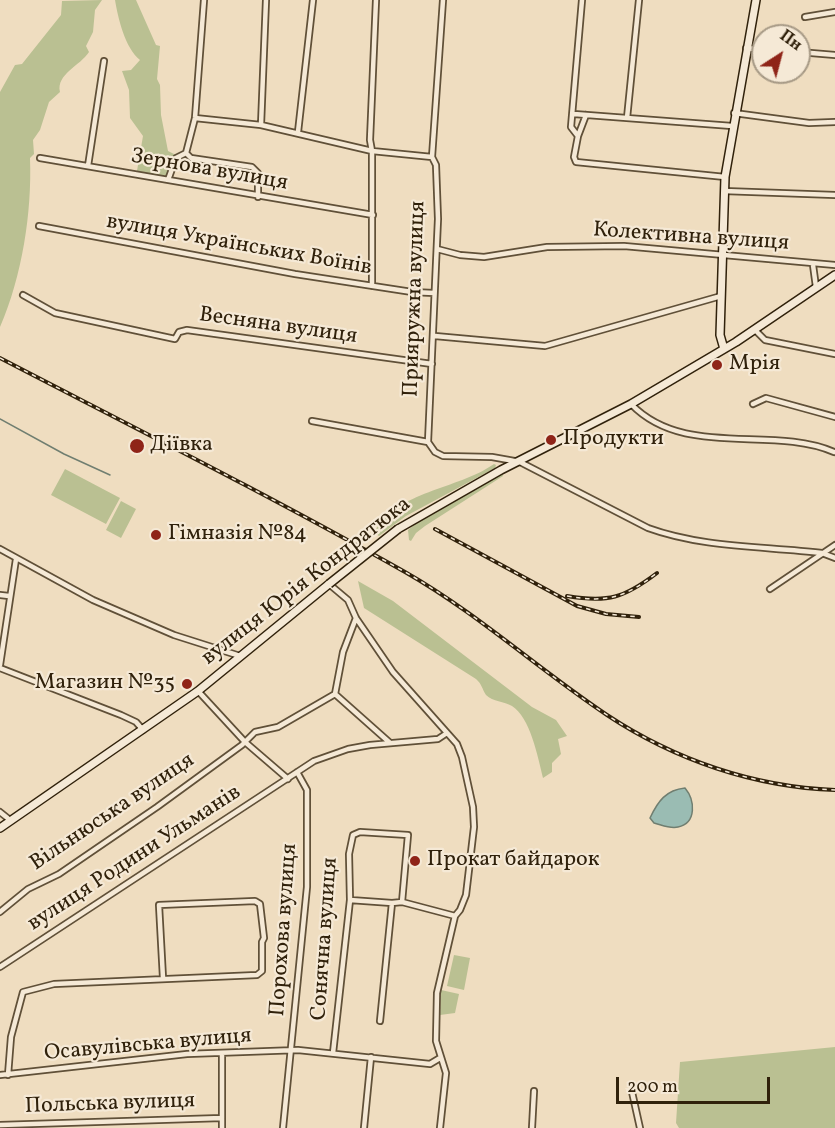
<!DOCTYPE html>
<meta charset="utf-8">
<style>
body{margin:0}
#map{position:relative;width:835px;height:1128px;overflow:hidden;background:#efddc0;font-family:Vollkorn,serif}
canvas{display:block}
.north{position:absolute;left:751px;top:24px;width:60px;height:60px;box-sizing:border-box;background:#f5e9d6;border:2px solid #a69985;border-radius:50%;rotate:36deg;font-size:16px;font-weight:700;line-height:24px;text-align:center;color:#30210b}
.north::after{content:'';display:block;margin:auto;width:21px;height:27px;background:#8f2418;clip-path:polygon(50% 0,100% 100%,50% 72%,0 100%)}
.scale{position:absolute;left:616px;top:1077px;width:154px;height:27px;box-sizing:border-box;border:3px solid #30210b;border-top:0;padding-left:8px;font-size:18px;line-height:21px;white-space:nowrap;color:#30210b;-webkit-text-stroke:4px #f5e9d6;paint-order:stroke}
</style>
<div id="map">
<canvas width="835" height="1128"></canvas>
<div class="north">Пн</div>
<div class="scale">200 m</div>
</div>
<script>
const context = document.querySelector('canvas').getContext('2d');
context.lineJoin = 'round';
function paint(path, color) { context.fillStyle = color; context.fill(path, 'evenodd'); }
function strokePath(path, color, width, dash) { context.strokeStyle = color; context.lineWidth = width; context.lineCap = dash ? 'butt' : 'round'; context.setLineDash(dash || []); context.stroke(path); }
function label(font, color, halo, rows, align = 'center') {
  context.font = font + ' Vollkorn,serif'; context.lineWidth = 4.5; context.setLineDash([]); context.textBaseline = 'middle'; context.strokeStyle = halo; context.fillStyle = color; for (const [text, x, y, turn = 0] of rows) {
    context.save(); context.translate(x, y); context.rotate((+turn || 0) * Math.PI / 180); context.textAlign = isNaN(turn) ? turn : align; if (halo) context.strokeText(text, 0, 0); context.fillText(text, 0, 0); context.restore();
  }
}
paint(new Path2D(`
 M102,0l-7,10 -2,22 -7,14 3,6c-9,14 -33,22 -29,40l-11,10 -9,28 -7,10 1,14 -4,4c2,55 -8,118 -30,169v-235l15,-27 7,-1 39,-49 1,-14z
 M115,0h21l20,45 4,1 -3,33 3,6 1,30 7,36 8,4 -9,22 -30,-6 6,-35 -13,-18 -1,-28 -7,-19 9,-1 9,-10c-15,-12 -22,-42 -25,-60z
 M494,464l2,1 -1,3 -89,48 -27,20 -5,-3c23,-43 83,-43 120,-69z
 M65,469l55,29 -14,26 -55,-29z
 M503,473v3l-78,50 -9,7 -5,8 -2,-1 -1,-10 11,-9z
 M121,501l15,8 -15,29 -15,-8z
 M358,581l35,20 139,106 24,13 11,16 -9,3 3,15 -9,9v9l-9,6c-5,-21 -13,-61 -31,-72 -8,-5 -19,-4 -26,-11 -4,-6 -4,-11 -10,-16l-112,-71z
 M454,955l16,3 -6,32 -17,-4z
 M441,990l18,4 -4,19 -15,2z
 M835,1047v81h-156l-3,-5 4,-61z`), '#bac092');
const water = new Path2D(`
 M685,788c10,12 12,35 -7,39 -8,2 -16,-2 -24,-4l-4,-5c8,-17 16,-28 35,-30z`);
paint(water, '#9abcb3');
strokePath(water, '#707e70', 1.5);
strokePath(new Path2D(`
 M0,419l64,35 46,21`), '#707e70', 1.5);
const street = new Path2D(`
 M582,0l-11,127 7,9 -4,21 2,5 149,15
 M805,17l30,-5
 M746,48l17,2
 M799,52l36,3
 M734,113l75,10 26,-1
 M574,114l158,12
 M195,118l66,7 111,26 60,6
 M627,118l12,-118
 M261,125l5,-125
 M298,132l15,-132
 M578,136l8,-21
 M186,153l5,5 61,9 6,6v24
 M432,157l11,-157
 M40,158l333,57
 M88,166l16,-105
 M168,180l8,-22 10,-5 9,-35 9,-118
 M724,191l111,4
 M39,226l256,48 117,18 22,1
 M437,249l23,6 24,2 63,-10 77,-1 211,19
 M813,265l3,22
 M372,286v-135l-2,-11 6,-140
 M23,295l32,18 120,26 4,-7 8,-2 245,34
 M755,330l10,10 70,14
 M435,336l110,10 176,-50
 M631,404c53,55 140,21 203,48
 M753,404l13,-6 69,19
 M312,421l116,21 7,10 8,4 49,1 28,5 128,66c55,20 116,18 174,25l13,5
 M428,442l10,-223 -2,-54 -4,-8
 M0,549l93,51 81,35 66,21
 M329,584l19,16 8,18 37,54 64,72 5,13 11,50 1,20 -8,68 -6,15 -5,6 -18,77 -1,48 10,32 -6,55
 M770,589l65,-44
 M0,595l9,1
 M0,665l16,-106
 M0,668l121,47 15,7 7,8
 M198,691l47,51 43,37
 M335,694l54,48
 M0,812l10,8
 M350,900l42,3 10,-1 53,14
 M0,912l28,-23 31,-15 98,-67 85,-62 13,-13 23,-5 57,-33 8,-42 13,-34
 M0,967l314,-206 34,-12 22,-4 68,-6 9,-6
 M380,1021l12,-118
 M333,1053l17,-153 -1,-46 4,-19 7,-3 48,3 -6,67
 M0,1075l187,-21 111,-4 132,14 10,-6
 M8,1075l3,-38 12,-45 31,-8 203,-9 5,-4v-29l2,-4 -4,-34 -5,-3 -96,4 4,73
 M632,1092l8,36
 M0,1125l222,-7
 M222,1128v-75
 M283,1128l24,-241v-97l-10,-18
 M364,1128l7,-71
 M532,1128l2,-37`);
const secondary = new Path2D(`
 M724,349l-4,-14 5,-158 31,-177
 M398,529l103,-59 130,-66 105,-62 99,-67
 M0,828l198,-137 131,-107`);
strokePath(street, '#605038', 8);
strokePath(secondary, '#30210b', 10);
strokePath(street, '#f5e9d6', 4.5);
strokePath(secondary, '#f5e9d6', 7);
const rail = new Path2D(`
 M0,358c135,70 272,139 405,214 72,41 133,97 202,143 68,45 147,72 228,75
 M435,529l142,77 29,8 33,3
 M567,596c41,7 57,2 90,-23`);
strokePath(rail, '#30210b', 4);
strokePath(rail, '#f5e9d6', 1.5, [4.5]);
const secondaryBridge = new Path2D(`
 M329,584l69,-55`);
strokePath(secondaryBridge, '#30210b', 10, []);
strokePath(secondaryBridge, '#f5e9d6', 7);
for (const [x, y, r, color] of [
 [717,365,6,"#8f2418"],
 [551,440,6,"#8f2418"],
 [137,446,8,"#8f2418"],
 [156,535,6,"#8f2418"],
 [187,684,6,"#8f2418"],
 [415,861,6,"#8f2418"]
]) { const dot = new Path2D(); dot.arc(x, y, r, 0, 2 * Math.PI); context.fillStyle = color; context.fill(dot); strokePath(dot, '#f5e9d6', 2); }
label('22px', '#30210b', '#f5e9d6', [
 ["Зернова вулиця",209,171,10],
 ["Колективна вулиця",691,238,4],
 ["вулиця Українських Воїнів",239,246,10],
 ["Прияружна вулиця",416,299,-88],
 ["Весняна вулиця",278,327,8],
 ["вулиця Юрія Кондратюка",307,582,-38],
 ["Вільнюська вулиця",113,813,-34],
 ["вулиця Родини Ульманів",135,859,-33],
 ["Порохова вулиця",285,930,-86],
 ["Сонячна вулиця",326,939,-86],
 ["Осавулівська вулиця",148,1046,-5],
 ["Польська вулиця",110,1105,-2]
]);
label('22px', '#30210b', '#f5e9d6', [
 ["Мрія",729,365],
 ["Продукти",563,440],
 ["Діївка",150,446],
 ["Гімназія №84",168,535],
 ["Магазин №35",175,684,"right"],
 ["Прокат байдарок",427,861]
], 'left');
</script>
